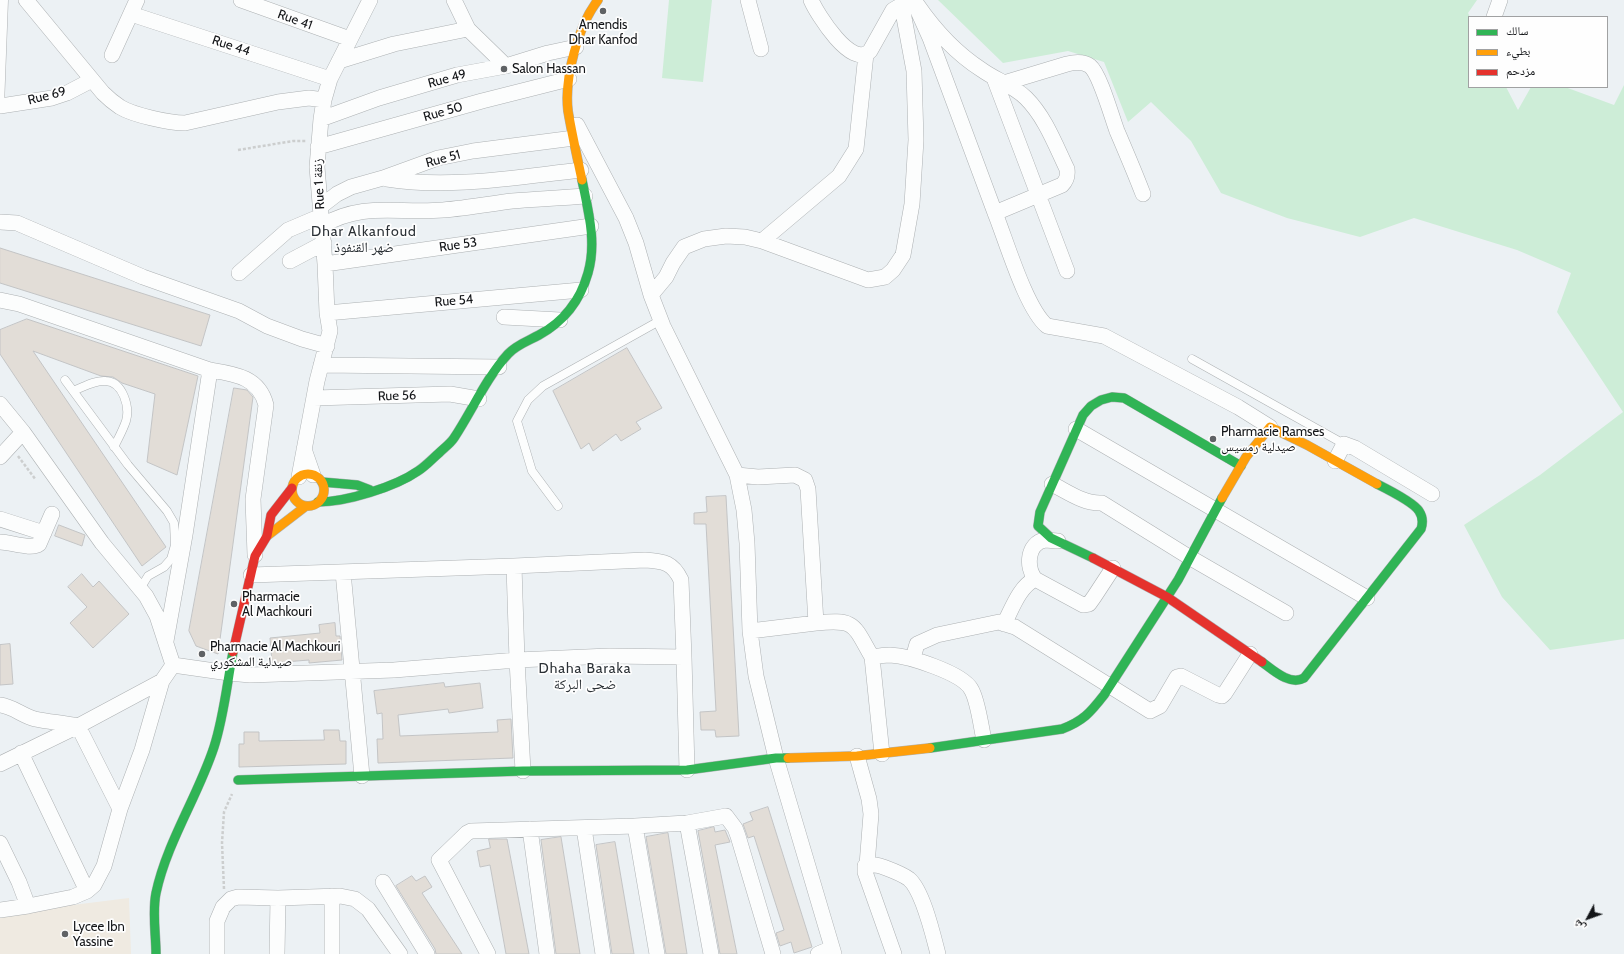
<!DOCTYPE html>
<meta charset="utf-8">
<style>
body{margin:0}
#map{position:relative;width:1624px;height:954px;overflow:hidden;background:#ecf1f4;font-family:Cabin,"Noto Naskh Arabic",sans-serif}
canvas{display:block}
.legend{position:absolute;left:1468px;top:16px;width:140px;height:72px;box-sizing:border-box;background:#fefefe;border:1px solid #a0a1a2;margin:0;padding:5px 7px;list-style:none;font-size:12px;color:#131518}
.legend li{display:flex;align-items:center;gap:8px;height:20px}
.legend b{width:20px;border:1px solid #a0a1a2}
.north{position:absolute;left:1568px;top:898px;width:40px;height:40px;-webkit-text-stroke:3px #fefefe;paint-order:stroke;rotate:229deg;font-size:11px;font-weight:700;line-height:16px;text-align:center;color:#131518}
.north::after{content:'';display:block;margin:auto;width:14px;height:18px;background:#131518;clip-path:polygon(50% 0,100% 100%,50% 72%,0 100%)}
</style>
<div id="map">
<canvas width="1624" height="954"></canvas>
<ul class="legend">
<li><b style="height:5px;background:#30b455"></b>سالك</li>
<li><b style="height:5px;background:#ff9f0a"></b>بطيء</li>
<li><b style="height:5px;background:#e5322d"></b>مزدحم</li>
</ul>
<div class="north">ش</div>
</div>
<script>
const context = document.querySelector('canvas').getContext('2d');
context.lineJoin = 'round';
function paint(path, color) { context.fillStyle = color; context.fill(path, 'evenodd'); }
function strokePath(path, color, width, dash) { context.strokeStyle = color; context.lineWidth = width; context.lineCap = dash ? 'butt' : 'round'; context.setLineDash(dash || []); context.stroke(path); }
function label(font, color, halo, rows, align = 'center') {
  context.font = font + ' Cabin,"Noto Naskh Arabic",sans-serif'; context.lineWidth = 3.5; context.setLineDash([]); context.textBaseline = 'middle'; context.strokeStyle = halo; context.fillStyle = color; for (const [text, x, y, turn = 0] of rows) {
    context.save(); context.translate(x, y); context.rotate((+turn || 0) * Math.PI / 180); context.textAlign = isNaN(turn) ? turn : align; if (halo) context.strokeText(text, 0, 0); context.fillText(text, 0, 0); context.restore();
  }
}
paint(new Path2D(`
 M129,898l2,56h-131v-40z`), '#efeae1');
paint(new Path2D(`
 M669,0h43l-9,82 -41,-4z
 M938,0h539l-9,13 2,4 -1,70h37l12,23 13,-23h34l49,18 10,-20v554l-74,11 -48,-53 -38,-72 76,-50 83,-63 -66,-100 14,-39 -54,-23 -103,-32 -54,19 -73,-19 -66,-25 -30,-52 -40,-39 -23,20 -24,-60 -36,-11 -65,12z`), '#cdedd7');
const building = new Path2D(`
 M0,248l210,67 -9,31 -201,-63z
 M27,319l171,57 -21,99 -30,-13 8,-68 -33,-11 -9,-6 -12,-1 -68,-25 133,196 -24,19 -142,-212v-24z
 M627,348l35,60 -26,14 5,7 -20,12 -5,-7 -23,17 -4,-8 -8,6 -28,-58z
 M234,388l13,2 6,7 -35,257 -22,-8 -7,-15z
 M726,496l13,240 -23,1 -1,-7h-14l-1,-18 16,-1 -10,-187h-12v-11l13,-1 -1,-15z
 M59,525l26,10 -3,11 -27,-10z
 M82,574l11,13 6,-6 30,33 -36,34 -23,-25 17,-16 -19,-20z
 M335,623l1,13h4l2,24 -33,3v-3l-37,3 -2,-25 50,-5 -1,-8z
 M10,644l3,40 -13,1v-40z
 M444,683l1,4 35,-4 3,25 -34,5 -1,-4 -50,6 2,21 98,-4 -1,-12 14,-1 2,39 -135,5 -1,-24h6l-1,-26 -5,1 -3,-23z
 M324,730h15l1,11h6v23l-107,3v-23h5v-12h15v9l65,-1z
 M768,807l44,140 -18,6 -3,-11 -11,4 -4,-13 8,-3 -30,-94 -6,2 -5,-14 10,-4 -3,-7z
 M714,827l1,5 10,-2 5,12 -15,3 22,109h-17l-22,-123z
 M668,833l19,121h-21l-20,-117z
 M561,837l19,117h-24l-15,-114z
 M489,839h18l22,115h-23l-16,-89 -10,2 -3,-16 13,-3z
 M615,842l19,112h-22l-16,-109z
 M412,876l4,5 9,-5 7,11 -10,6 40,61h-26l-1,-5 -39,-63z`);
paint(building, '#e2ddd7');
strokePath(building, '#c3c4c5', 1);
const lane = new Path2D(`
 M0,106l4,-106
 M1192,359l152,85
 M65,380l63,85 39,46 7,12 1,22 -4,14 -7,8 -16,9 -8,13
 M73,391c11,-4 21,-11 33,-10 17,1 24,26 20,40 -3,9 -8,18 -12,26
 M558,506l-26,-35 -15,-50 11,-21 15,-14 118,-66`);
const street = new Path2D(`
 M26,0l77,93c5,5 11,10 17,14 13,8 49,16 65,16l93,-21 31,-4 15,2
 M241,0l109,39
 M454,0l14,29 38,37
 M748,0l13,49
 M811,0c6,14 41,70 59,51l23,-41 5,-3 6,1
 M913,0l17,38 65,175 67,-28c5,-5 6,-9 5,-16 -12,-25 -22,-52 -41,-71 -12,-12 -30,-18 -44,-28 -28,-18 -50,-43 -68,-70
 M131,14l199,65
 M1494,17l6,-17
 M112,55l25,-55
 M339,61l55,-17 74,-15
 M994,78l73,193
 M1004,83l63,-19c8,-2 16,-3 23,2 10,8 22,52 27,65 9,21 18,42 26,63
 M0,106l52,-8 15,-5 25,-13
 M321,119l58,-21 78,-23 49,-9 42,-13 28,-6
 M577,125l49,93 10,25 15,52 12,31 74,149 7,35 3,33 3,88 6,45 20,82 58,196
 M318,147l164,-46 87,-22
 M387,179c64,10 130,-2 194,-9
 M320,207l17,-13 14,-7 32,-9 55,-20 35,-7 101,-13
 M995,213c11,27 31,96 52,113l57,10 134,71 32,20
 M0,222l17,1 126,54 96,34 28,15 35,13 25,7
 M321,226c43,-25 76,-12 122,-16 23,-2 46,-6 69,-9 24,-2 49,-3 73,-5
 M762,241l77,-65 17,-27 10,-95
 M290,261l34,-18
 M325,264l266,-38
 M239,273l49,-43 33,-14
 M651,295l15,-18 7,-14 11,-16 20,-8 22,-3 19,1 17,4 106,39 17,-3 8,-7 10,-15 9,-51 4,-64 -2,-69 -11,-59 1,-4 7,-8
 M0,300l19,4 191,66c25,4 49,7 56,35l-13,94 2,56
 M327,313l254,-23
 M504,317l56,3
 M321,365l178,2
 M314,398l136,-4 29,5
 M0,404l23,28 79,111 44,53 11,20 16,49 56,8 21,2 144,-5 123,-10 92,-4 75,1 3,113
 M1076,429l291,169
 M304,449l9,26
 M0,457l23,-25
 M1335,461l9,-17 11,4 77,46
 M737,475l21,2 37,-2 10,5 3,9 8,134c40,-4 37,1 56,34 6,-1 12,-2 18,-2 19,1 72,18 81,34 7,11 10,38 13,51
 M299,477l18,-96 13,-50 -3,-18 -2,-49 -8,-97 4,-48 3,-19 6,-21 40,-79
 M1052,484c16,8 32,20 50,19l87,54 97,56
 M0,519l44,14
 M0,542c11,0 31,8 39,2l13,-30
 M514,566l3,94 6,111
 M343,572l19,204
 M251,575l263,-9 131,-6c19,1 28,3 36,20l3,77
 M1035,579c-9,-12 -8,-36 10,-39 4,0 9,1 13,1
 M1004,624c8,-15 15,-37 31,-45l48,26 6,-1 5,-7 19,-29
 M750,631l66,-8
 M166,641l19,-106 25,-165
 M872,657l10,97
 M913,658l4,-14 20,-9 62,-13 16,5 135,84 10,-5 17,-29 4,-1 37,19 4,1 3,-3 25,-39
 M0,705c12,1 23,11 35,14 14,3 29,4 43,7l42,83
 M21,753l66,138
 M857,756l12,43 2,15 -4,51
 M0,764l78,-38 84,-45
 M687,823l24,131
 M635,826l22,128
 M584,828l19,126
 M530,829l17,125
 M0,843l19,39 9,24
 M383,882l44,72
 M332,896v58
 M0,910l28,-4 45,-9 14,-6 7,-6 10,-19 16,-57 22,-59 20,-69 11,-16
 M217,954v-33l6,-14 8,-8 7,-2 40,1 62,-2 15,3 13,10 32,45
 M277,954l1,-56
 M488,954l-49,-94 28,-27 4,-2 164,-5 52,-3 39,-7 9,12 3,8 35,118
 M818,954l14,-6
 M894,954l-29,-82v-6c7,-3 15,0 21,2 8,3 16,6 23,11 14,12 24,56 29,75`);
const fast = new Path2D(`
 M322,482l35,3 13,5
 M318,502c28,0 77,-15 100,-31 8,-5 14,-12 21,-18 5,-5 11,-9 15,-15 18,-27 32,-60 54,-84 8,-9 20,-13 31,-19 26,-14 41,-34 49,-62 9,-31 0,-63 -6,-93
 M1093,558l-42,-20 -13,-12 2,-14 43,-97 8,-9 10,-6 11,-3 12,1 117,68
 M1262,662c11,8 28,24 42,16l117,-149c2,-6 2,-12 -2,-18 -5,-8 -32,-22 -42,-27
 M930,748l132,-19c21,-8 28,-16 42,-34l74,-115 44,-82
 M238,780l285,-9 164,-1 89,-12h12
 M156,954c0,-19 -4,-42 0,-61 11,-51 42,-97 58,-146 10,-31 13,-64 19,-95`);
const slow = new Path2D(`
 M582,180c-5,-23 -10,-46 -14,-69 -4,-33 10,-85 30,-111
 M292 490a16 16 0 1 1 32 0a16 16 0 1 1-32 0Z
 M1222,498l24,-41 24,-30 37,18 70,39
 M267,536l39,-30
 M788,758l69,-2 73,-8`);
const jam = new Path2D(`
 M1093,558l74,39 95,65
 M233,652l22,-96 12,-20 4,-21 21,-27`);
strokePath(lane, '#adb1b3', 9);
strokePath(street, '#adb1b3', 16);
strokePath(fast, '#adb1b3', 10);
strokePath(slow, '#adb1b3', 10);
strokePath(jam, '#adb1b3', 10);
strokePath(new Path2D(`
 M238,150l55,-9h13
 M18,456l18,24
 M224,889l-2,-46 2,-31 8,-18`), '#cccece', 2.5, [3, 2]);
strokePath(lane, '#fcfdfd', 8);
strokePath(street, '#fcfdfd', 15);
strokePath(fast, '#30b455', 9);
strokePath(slow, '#ff9f0a', 9);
strokePath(jam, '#e5322d', 9);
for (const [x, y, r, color] of [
 [603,11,4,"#5f6265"],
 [504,69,4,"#5f6265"],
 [1213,439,4,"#5f6265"],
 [234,604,4,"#5f6265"],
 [202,654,4,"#5f6265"],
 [65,934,4,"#5f6265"]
]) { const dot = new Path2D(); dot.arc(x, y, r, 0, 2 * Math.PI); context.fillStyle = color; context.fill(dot); strokePath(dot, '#fefefe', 1.5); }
label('13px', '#131518', '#fefefe', [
 ["Rue 41",295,20,20],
 ["Rue 44",231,46,18],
 ["Rue 49",447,79,-15],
 ["Rue 69",47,96,-14],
 ["Rue 50",443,112,-16],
 ["Rue 51",443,159,-15],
 ["Rue 1 زنقة",319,184,-93],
 ["Rue 53",458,245,-8],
 ["Rue 54",454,301,-5],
 ["Rue 56",397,396,-2]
]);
label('13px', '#131518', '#fefefe', [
 ["Amendis",603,25,"center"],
 ["Dhar Kanfod",603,40,"center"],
 ["Salon Hassan",512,69],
 ["Pharmacie Ramses",1221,432],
 ["صيدلية رمسيس",1221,447],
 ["Pharmacie",242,597],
 ["Al Machkouri",242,612],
 ["Pharmacie Al Machkouri",210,647],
 ["صيدلية المشكوري",210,662],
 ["Lycee Ibn",73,927],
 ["Yassine",73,942]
], 'left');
context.letterSpacing = '1px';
label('14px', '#2a3035', '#fefefe', [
 ["Dhar Alkanfoud",364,232],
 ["ضهر القنفوذ",364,248],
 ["Dhaha Baraka",585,669],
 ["ضحى البركة",585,685]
]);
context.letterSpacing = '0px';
</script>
